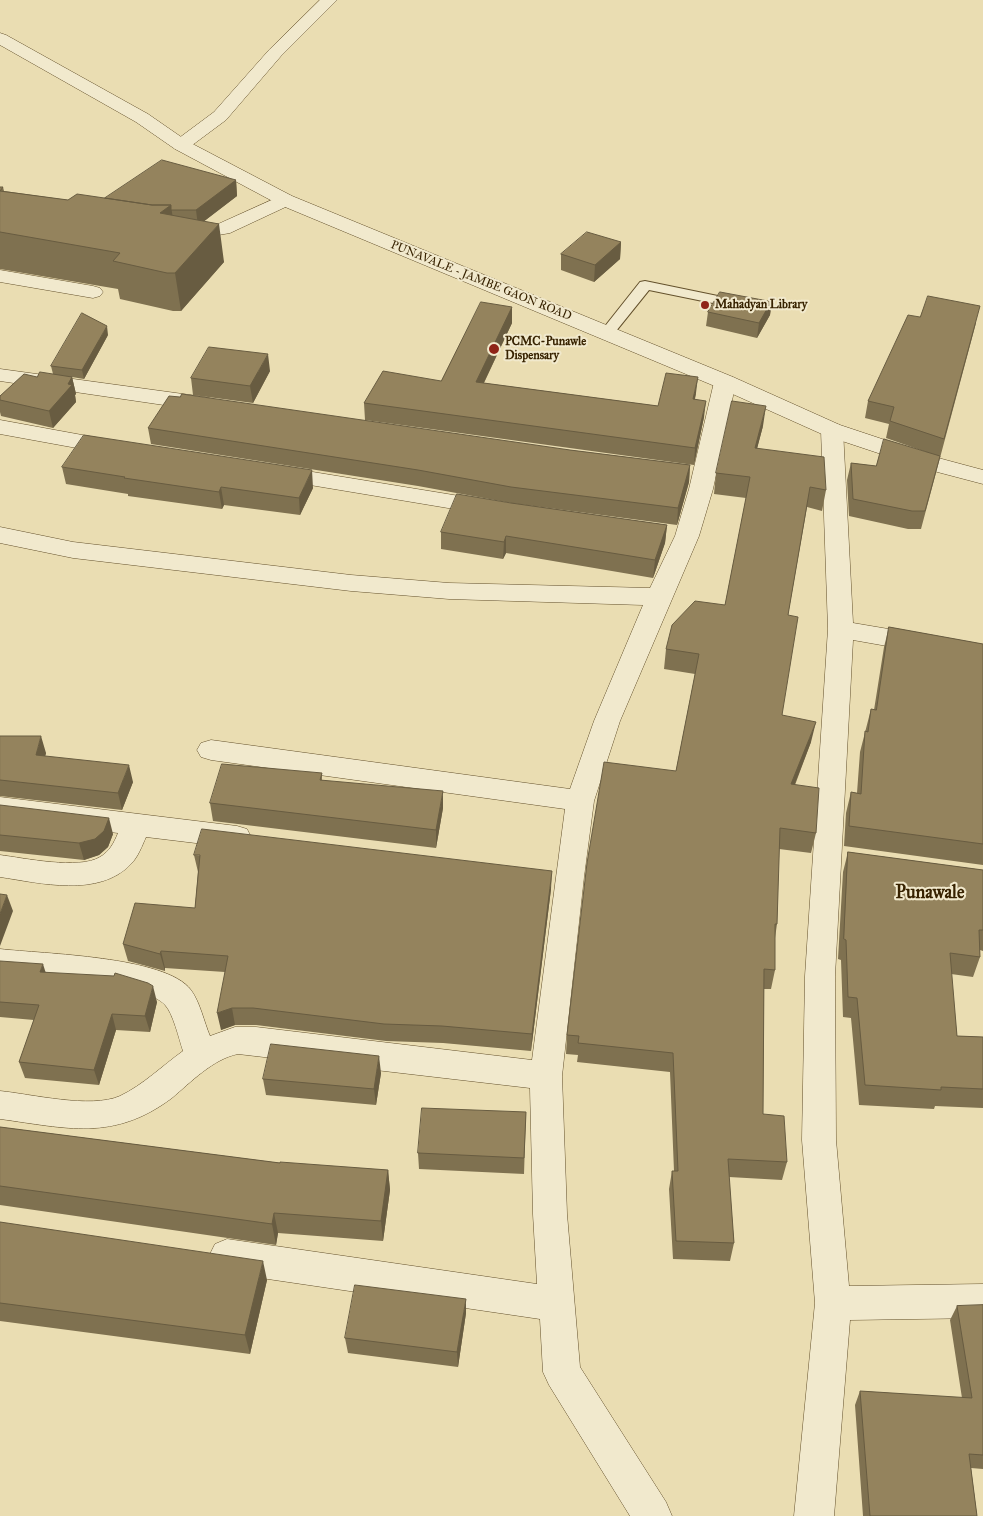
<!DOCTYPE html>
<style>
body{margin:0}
canvas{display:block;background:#eaddb2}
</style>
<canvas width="983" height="1516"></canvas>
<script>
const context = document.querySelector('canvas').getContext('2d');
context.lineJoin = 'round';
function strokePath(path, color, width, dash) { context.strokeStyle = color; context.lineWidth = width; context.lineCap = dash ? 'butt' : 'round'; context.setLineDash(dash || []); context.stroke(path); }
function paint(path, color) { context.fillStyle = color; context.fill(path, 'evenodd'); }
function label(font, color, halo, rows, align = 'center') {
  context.font = font + ' "IM FELL Great Primer",serif'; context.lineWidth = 4; context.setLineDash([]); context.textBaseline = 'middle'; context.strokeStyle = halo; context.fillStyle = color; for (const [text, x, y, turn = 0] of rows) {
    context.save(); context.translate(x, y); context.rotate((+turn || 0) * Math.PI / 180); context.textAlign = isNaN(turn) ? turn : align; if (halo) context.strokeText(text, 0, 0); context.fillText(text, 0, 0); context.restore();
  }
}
const service = new Path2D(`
 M645,281l97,20 5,1 2,3 -2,3 -5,1 -93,-19 -37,46h-10l-3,-3 3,-3 38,-48z`);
const minor = new Path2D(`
 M320,0h17l-56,56 -55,64 -39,29 -6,1 -6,-1 -3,-4 3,-4 39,-29 55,-62z
 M285,194l7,2 2,4 -2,4 -62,29 -46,8 -7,-2 -3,-4 3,-4 41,-7z
 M0,270l93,16 7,2 3,4 -3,4 -7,2 -93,-16z
 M0,369l205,28 8,2 3,5 -3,5 -8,2 -205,-30z
 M725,376l8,1 3,5 -23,107 -14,47 -79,185 -26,80 -10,76 -22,199 5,138 13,153 86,135 6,14h-42l-81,-131 -6,-13 -3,-53 -313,-46 -12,-5 -6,-12 6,-12 12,-5 310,45 -4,-70 -3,-126 -292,-34c-25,5 -47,28 -66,44 -59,44 -105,30 -172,21v-28c31,3 91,18 120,5 23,-11 42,-30 63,-45 -4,-12 -10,-38 -18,-46 -21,-24 -130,-27 -165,-30v-26c43,5 166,7 191,41 9,12 13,32 19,46l25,-9h21l276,33 33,-251 -354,-49 -10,-3 -4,-7 4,-7 10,-3 359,49 24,-68 49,-116 -194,-6 -98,-8 -278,-33 -73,-15v-16l73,15 278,33 98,8 201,5 25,-52 14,-47 25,-107 3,-5z
 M0,420l115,21 8,2 3,5 -3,5 -8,2 -115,-21z
 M832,423l8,2 3,5 10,193 130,22v18l-130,-23 -18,336 1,164 13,146 134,-2v34l-133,2 -16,196h-40l21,-213 -13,-163 3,-164 23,-347 -7,-199 3,-5z
 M276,466l214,35 8,2 4,5 -4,5 -8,2 -222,-37 -4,-5 4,-5z
 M0,797l237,29 10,3 4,8 -4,8 -10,3 -91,-11c-4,9 -8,20 -15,27 -32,34 -91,19 -131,13v-22c24,3 79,15 100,2 9,-5 14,-14 18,-24l-118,-14z`);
const tertiary = new Path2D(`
 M0,33l6,2 142,79 39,27 105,55 441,181 107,48 102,34 41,11v14l-57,-15 -102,-34 -107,-48 -439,-183 -103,-55 -39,-27 -136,-77z`);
strokePath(service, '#64512c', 2);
strokePath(minor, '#64512c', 1);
strokePath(tertiary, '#64512c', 1);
paint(service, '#f1e9cd');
paint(minor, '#f1e9cd');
paint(tertiary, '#f1e9cd');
paint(new Path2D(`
 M236,180l1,16 -33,25 20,41 -43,49h-8l-53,-12 -2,-10 -118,-20v-82h3l1,4 64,9 37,-2z
 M621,242l-1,17 -26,23 -33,-12v-16z
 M772,300l-2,15 -13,23 -51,-12 2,-14z
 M512,307v16l-28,60 174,23 38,-13 -1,6 9,18 -10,48 -329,-45 -1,-17 77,-22z
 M920,317l56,6 -55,206h-13l-59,-13 -2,-36 4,-17 25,3 50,-14 -40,-14 3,-14 -24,-6 3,-17z
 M108,335l-24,44 -12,-2 4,17 -1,1 1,7 -23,26 -52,-12 -1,-4v-16l37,-19 16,-3 -2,-8z
 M270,371l-17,32 -60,-8 -2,-17z
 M763,426l-6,22 69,42 -4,21 -15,-4 -19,108 -6,100 29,27 -16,43 21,48 -5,20 -32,-4 -2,75 -2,14v32l-4,19h-7l-1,125 24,48 -5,18 -53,-3 5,66 -4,18 -57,-2 -4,-70 3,-18h2l-4,-99 -93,-10 1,-7 -12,-1 1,-19 109,-264 19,-97 -31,-5 2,-20 59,-44 21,-107 -32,-4 2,-21z
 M148,428l422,22 120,15 -1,17 -12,43 -166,-22 -93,-17 -267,-42z
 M62,467l251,21 -13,27 -76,-10 -2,4 -94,-13v-2l-62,-10z
 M511,503l156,22 -2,18 -12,35 -147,-25 -3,6 -62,-10v-17z
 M889,627l94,17v221l-139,-19 2,-33 5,-21 6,1 3,-41 11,-43 3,1 10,-63z
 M0,736l46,17 -1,3 88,26 -11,28 -122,-14z
 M322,773v7l121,28 -7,40 -223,-27 -3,-18z
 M0,805l113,29 -5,13 -9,8 -15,5 -84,-9z
 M848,852l135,18v81l-3,-1v7l-7,20 -22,-3 6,62 26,1v71l-48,-2 -1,3 -75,-4 -8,-87 -8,-1 -2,-57 -3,-1 5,-87z
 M194,855l357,34 -20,162 -88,-8 -57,-2 -130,-16h-21l-14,5 4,-58 -60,-4v3l-37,-10 -5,-17 72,-36 3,-36z
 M0,961l46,11 111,30 -7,30 -34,-2 -17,55 -74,-7 -6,-16 15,-42 -34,-3z
 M381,1073l-5,32 -110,-10 -3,-16z
 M526,1112l-2,62 -105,-5 -1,-16z
 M0,1127l280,36 108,7 2,20 -7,51 -105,-8 -2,12 -276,-40z
 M0,1222l267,58 -17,74 -250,-33z
 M983,1305v164l-12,-1 6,48h-114l-8,-111 5,-14 102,7 -12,-78 7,-14z
 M466,1313l-8,54 -110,-14 -3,-15z`), '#7f7150');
paint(new Path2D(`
 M236,180l1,16 -39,30 -2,-16z
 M171,205l5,37 -16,-29z
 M219,224l5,38 -43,49 -6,-38z
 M621,242l-1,17 -26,23 1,-17z
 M772,300l-2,15 -13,23 2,-15z
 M512,307v16l-36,76v-17z
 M107,326l1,9 -24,44 -2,-9z
 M268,354l2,17 -17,32 -3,-17z
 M72,377l4,17 -1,1 1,7 -23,26 -4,-17 19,-27z
 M698,377l-2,16 -5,23 2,-17z
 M706,401l-2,16 -10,48 1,-17z
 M766,406l-3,20 -11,42 3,-20z
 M690,465l-1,17 -12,43 1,-17z
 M312,470l1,18 -13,27 -1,-17z
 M221,487l3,18 -2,4 -3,-17z
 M667,525l-2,18 -12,35 2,-18z
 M506,536v17l-3,6 1,-17z
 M816,722l-5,20 -24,62 4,-20z
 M41,736l5,17 -5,19 -5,-17z
 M129,765l4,17 -11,28 -4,-17z
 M443,791v17l-7,40v-18z
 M109,818l4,16 -5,13 -9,8 -15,5 -5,-17z
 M552,871l-1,18 -20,162 1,-17z
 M7,895l6,16 -13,35v-32z
 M161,951l4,17v3l-5,-17z
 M43,964l5,16 -8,-8z
 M153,986l4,16 -7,30 -5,-16z
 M232,1008l3,17 -14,5 -4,-17z
 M112,1014l4,16 -17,55 -5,-15z
 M379,1056l2,17 -5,32 -2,-16z
 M388,1170l2,20 -7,51 -2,-20z
 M274,1213l4,20 -2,12 -4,-21z
 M263,1261l4,19 -17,74 -5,-19z
 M466,1299v14l-8,54 -1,-15z`), '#685c41');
const building = new Path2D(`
 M162,160l74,20 -40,30h-25v-5h-19l-47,-7z
 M0,187h3l-3,4 68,9 9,-6 75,11h19l-11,8 59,11 -44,49h-8l-54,-12 7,-8 -120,-21z
 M587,232l34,10 -26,23 -34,-11z
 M720,292l48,9 4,-1 -13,23 -51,-11z
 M928,296l52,10 -36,133 -54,-18 4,-14 -26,-6 40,-86 12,2z
 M481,302l31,5 -36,75 182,24 8,-33 32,4 -5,22 13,2 -11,47 -331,-45 19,-32 58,10z
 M82,313l25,13 -25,44 -31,-4z
 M209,347l59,7 -18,32 -59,-8z
 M40,372l32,5 -4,7 4,1 -23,26 -49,-11v-4l24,-22 13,3z
 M182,394l388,56 120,15 -12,43 -167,-21 -93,-17 -270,-42 21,-32 11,1z
 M732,401l34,5 -11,42 69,9 2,33 -16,-3 -22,128 10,2 -16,98 34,7 -25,62 28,4 -3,45 -36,-5 -3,96h-2v46l-11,-1 -1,145 21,2 3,46 -59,-3 6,84 -58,-2 -4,-70h6l-5,-118 -95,-10 1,-7 -12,-1 20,-172 17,-101 72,9 23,-117 -33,-5 6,-24 23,-24 30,4 25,-128 -34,-4z
 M84,435l228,35 -13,28 -78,-11 -2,5 -95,-14 1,-1 -63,-10z
 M884,439l56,17 -15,55h-13l-59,-12 -2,-36 25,3z
 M457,494l54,9 156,22 -12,35 -149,-24 -2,6 -63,-10z
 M889,627l94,17v200l-134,-18 2,-34 10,2 4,-63 3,1 3,-23 5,1z
 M0,736h41l-5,19 93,10 -11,28 -118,-13z
 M222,764l100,9 -2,7 123,11 -7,39 -226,-27z
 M0,805l109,13 -5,13 -9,8 -16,4 -79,-8z
 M202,829l350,42 -20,163 -90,-8 -58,-2 -131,-16h-21l-15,5 11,-57 -67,-5 -1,3 -37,-10 12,-41 60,5 5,-53h-6z
 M848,852l135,18v60h-4l1,27 -30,-4 7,83 26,1v52l-42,-2v3l-76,-5 -8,-87 -9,-1 -2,-57 -2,-1z
 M0,894l7,1 -7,19z
 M0,961l43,3 -3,8 74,4 1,-3 33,10 5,3 -8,30 -33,-2 -18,56 -75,-8 20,-57 -39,-3z
 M271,1044l108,12 -5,33 -111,-10z
 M422,1108l104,4 -2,46 -106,-5z
 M0,1127l280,36v-1l108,8 -7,51 -107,-8 -2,11 -272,-38z
 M0,1222l263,39 -18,74 -245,-32z
 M355,1285l111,14 -9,53 -112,-14z
 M983,1305v150l-14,-1 8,62h-107l-10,-125 112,7 -15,-92z`);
paint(building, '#94835d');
strokePath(building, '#685c41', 1);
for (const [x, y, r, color] of [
 [705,305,5,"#8f2418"],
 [494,349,6,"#8f2418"]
]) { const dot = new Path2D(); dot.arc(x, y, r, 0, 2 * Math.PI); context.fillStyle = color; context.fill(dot); strokePath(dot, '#f1e9cd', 2); }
label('12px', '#372200', '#f1e9cd', [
 ["PUNAVALE - JAMBE GAON ROAD",481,281,22]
]);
label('bold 12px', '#372200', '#f1e9cd', [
 ["Mahadyan Library",715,305],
 ["PCMC-Punawle",505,342],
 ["Dispensary",505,356]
], 'left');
label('bold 18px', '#372200', '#f1e9cd', [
 ["Punawale",930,894]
]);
</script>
